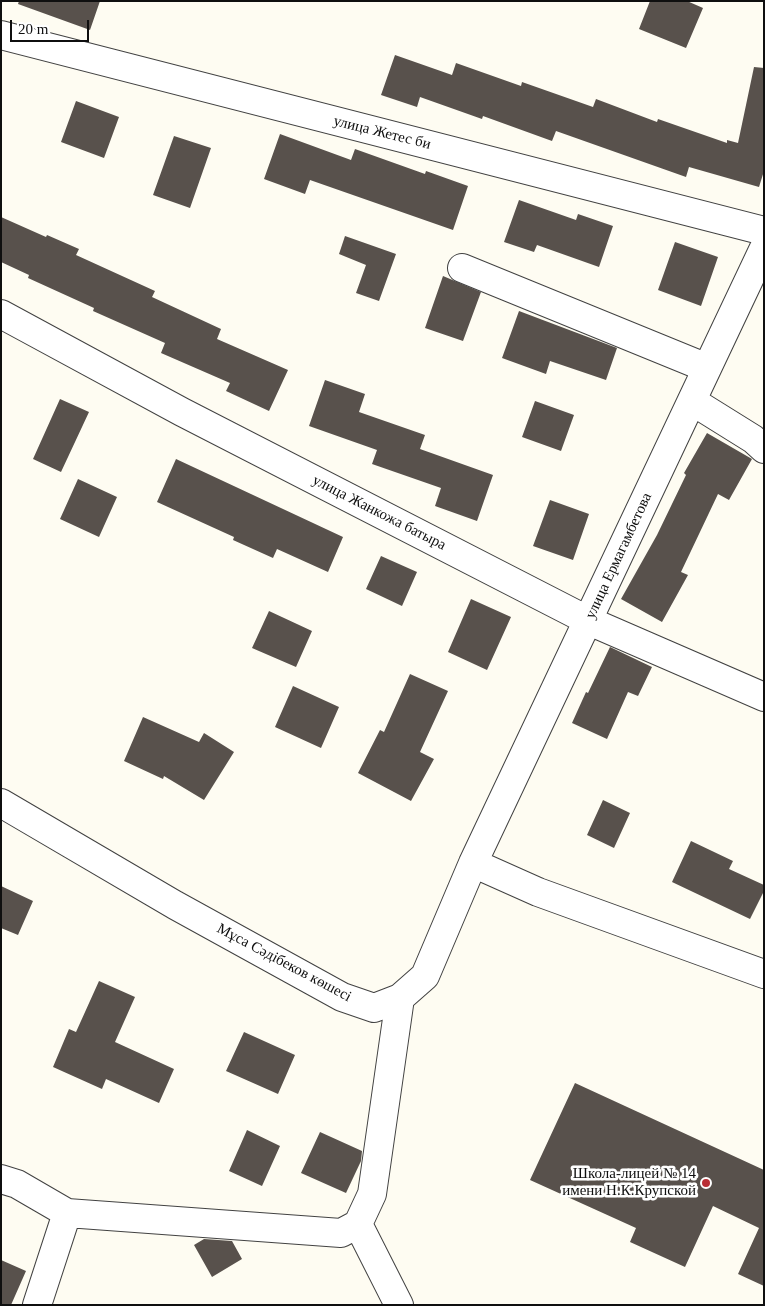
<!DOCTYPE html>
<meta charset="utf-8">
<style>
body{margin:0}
#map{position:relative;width:765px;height:1306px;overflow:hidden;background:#fefcf2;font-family:Georgia,serif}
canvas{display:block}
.frame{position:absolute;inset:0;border:2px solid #0f0f0f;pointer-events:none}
.scale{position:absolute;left:10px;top:20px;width:79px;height:22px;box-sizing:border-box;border:2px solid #0f0f0f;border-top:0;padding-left:6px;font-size:15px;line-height:18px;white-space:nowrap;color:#0f0f0f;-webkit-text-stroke:4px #fff;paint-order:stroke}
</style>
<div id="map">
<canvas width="765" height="1306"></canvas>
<div class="frame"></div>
<div class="scale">20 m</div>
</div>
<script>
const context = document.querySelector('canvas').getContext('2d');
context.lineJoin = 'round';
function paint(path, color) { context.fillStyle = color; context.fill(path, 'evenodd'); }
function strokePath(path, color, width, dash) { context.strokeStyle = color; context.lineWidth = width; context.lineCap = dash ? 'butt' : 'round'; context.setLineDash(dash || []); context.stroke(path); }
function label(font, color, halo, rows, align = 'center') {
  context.font = font + ' Georgia,serif'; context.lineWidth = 5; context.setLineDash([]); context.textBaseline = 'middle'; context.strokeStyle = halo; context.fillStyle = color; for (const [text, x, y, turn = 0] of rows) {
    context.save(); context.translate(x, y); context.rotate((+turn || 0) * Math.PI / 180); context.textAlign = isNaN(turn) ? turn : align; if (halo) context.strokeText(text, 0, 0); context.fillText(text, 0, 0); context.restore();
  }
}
paint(new Path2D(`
 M19,1h81l-10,29 -72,-26z
 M650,1h37l16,7 -17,40 -47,-19z
 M395,55l57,20 4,-12 65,23 1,-4 71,25 3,-8 61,23 1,-3 69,24v-3l11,3 16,-76 10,1v103l-5,16 -70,-20 -3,10 -130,-46 -4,10 -69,-25 -1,3 -62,-22 -3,10 -36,-12z
 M76,101l43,16 -15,41 -43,-16z
 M280,134l71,26 4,-11 70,25 1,-3 42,15 -15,44 -143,-50 -5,14 -41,-15z
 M174,136l37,12 -21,60 -37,-13z
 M519,200l57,20 2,-6 35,12 -14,41 -62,-22 -3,7 -30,-10z
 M1,217l45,20 1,-2 32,14 -3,6 79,36 -3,6 69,32 -4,10 71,31 -19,41 -43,-20 4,-8 -69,-30 4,-10 -72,-32 1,-3 -66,-30 1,-3 -28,-13z
 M345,236l51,18 -17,47 -23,-8 10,-28 -27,-11z
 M675,242l43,15 -17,49 -43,-16z
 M443,276l38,16 -18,49 -38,-13z
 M519,311l98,37 -11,32 -56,-19 -4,13 -44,-16z
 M325,380l40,14 -6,18 66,23 -5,14 73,26 -16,46 -42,-15 6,-18 -69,-24 5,-14 -68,-24z
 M60,399l29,13 -28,60 -28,-13z
 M535,401l39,14 -13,36 -39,-14z
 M707,433l45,26 -23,41 -11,-6 -37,78 7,3 -26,47 -41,-23 36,-64 29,-60 -2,-2z
 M176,459l167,78 -15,35 -51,-23 -4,9 -40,-18 1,-3 -77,-35z
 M78,479l39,18 -18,40 -39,-18z
 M550,500l39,14 -16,46 -40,-14z
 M381,556l36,16 -15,34 -36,-17z
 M471,599l40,18 -24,53 -39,-18z
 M269,611l43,20 -16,36 -44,-19z
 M610,647l42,20 -14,29 -10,-4 -21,47 -35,-16 14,-31 2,1z
 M410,674l38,17 -28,61 14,7 -23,42 -53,-28 22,-43 4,2z
 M293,686l46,21 -18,41 -46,-21z
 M143,717l56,25 5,-9 30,19 -30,48 -40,-24 -1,3 -39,-18z
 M603,800l27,13 -16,35 -27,-13z
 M691,841l42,20 -4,8 35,16v6l-14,28 -78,-37z
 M1,886l32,15 -15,34 -17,-7z
 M99,981l36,16 -20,45 59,27 -15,34 -53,-24 -4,10 -49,-22 16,-38 7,3z
 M244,1032l51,23 -17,39 -52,-23z
 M575,1083l189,87v116l-26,-12 21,-46 -46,-22 -28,61 -55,-25 6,-14 -106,-48z
 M247,1130l33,16 -18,40 -33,-15z
 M320,1132l42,19 -1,10 -15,32 -45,-20z
 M204,1239l28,2 10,18 -30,18 -18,-32z
 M1,1260l25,11 -15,34h-10z`), '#58514c');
const minor = new Path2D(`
 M1,35l763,196
 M462,268l245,100
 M1,314l181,98 407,209 175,76
 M692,401l61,38 11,10
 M1,803l174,102 167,92 32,11 26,-10 25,-22 48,-113 291,-615
 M473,863l65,29 226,82
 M1,1179l16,5 50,29 274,20 17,-9 14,-30 28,-196
 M358,1224l41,81
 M37,1305l30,-92`);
strokePath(minor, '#424242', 30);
strokePath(minor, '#fff', 28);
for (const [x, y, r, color] of [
 [706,1183,5,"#b92e35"]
]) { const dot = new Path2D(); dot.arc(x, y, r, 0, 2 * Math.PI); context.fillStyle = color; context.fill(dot); strokePath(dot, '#fff', 2); }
label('15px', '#0f0f0f', '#fff', [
 ["улица Жетес би",382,133,14],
 ["улица Жанкожа батыра",379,513,27],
 ["улица Ермагамбетова",619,556,-65],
 ["Мұса Сәдібеков көшесі",284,963,28]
]);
label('15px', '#0f0f0f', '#fff', [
 ["Школа-лицей № 14",696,1174],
 ["имени Н.К.Крупской",696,1191]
], 'right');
</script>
